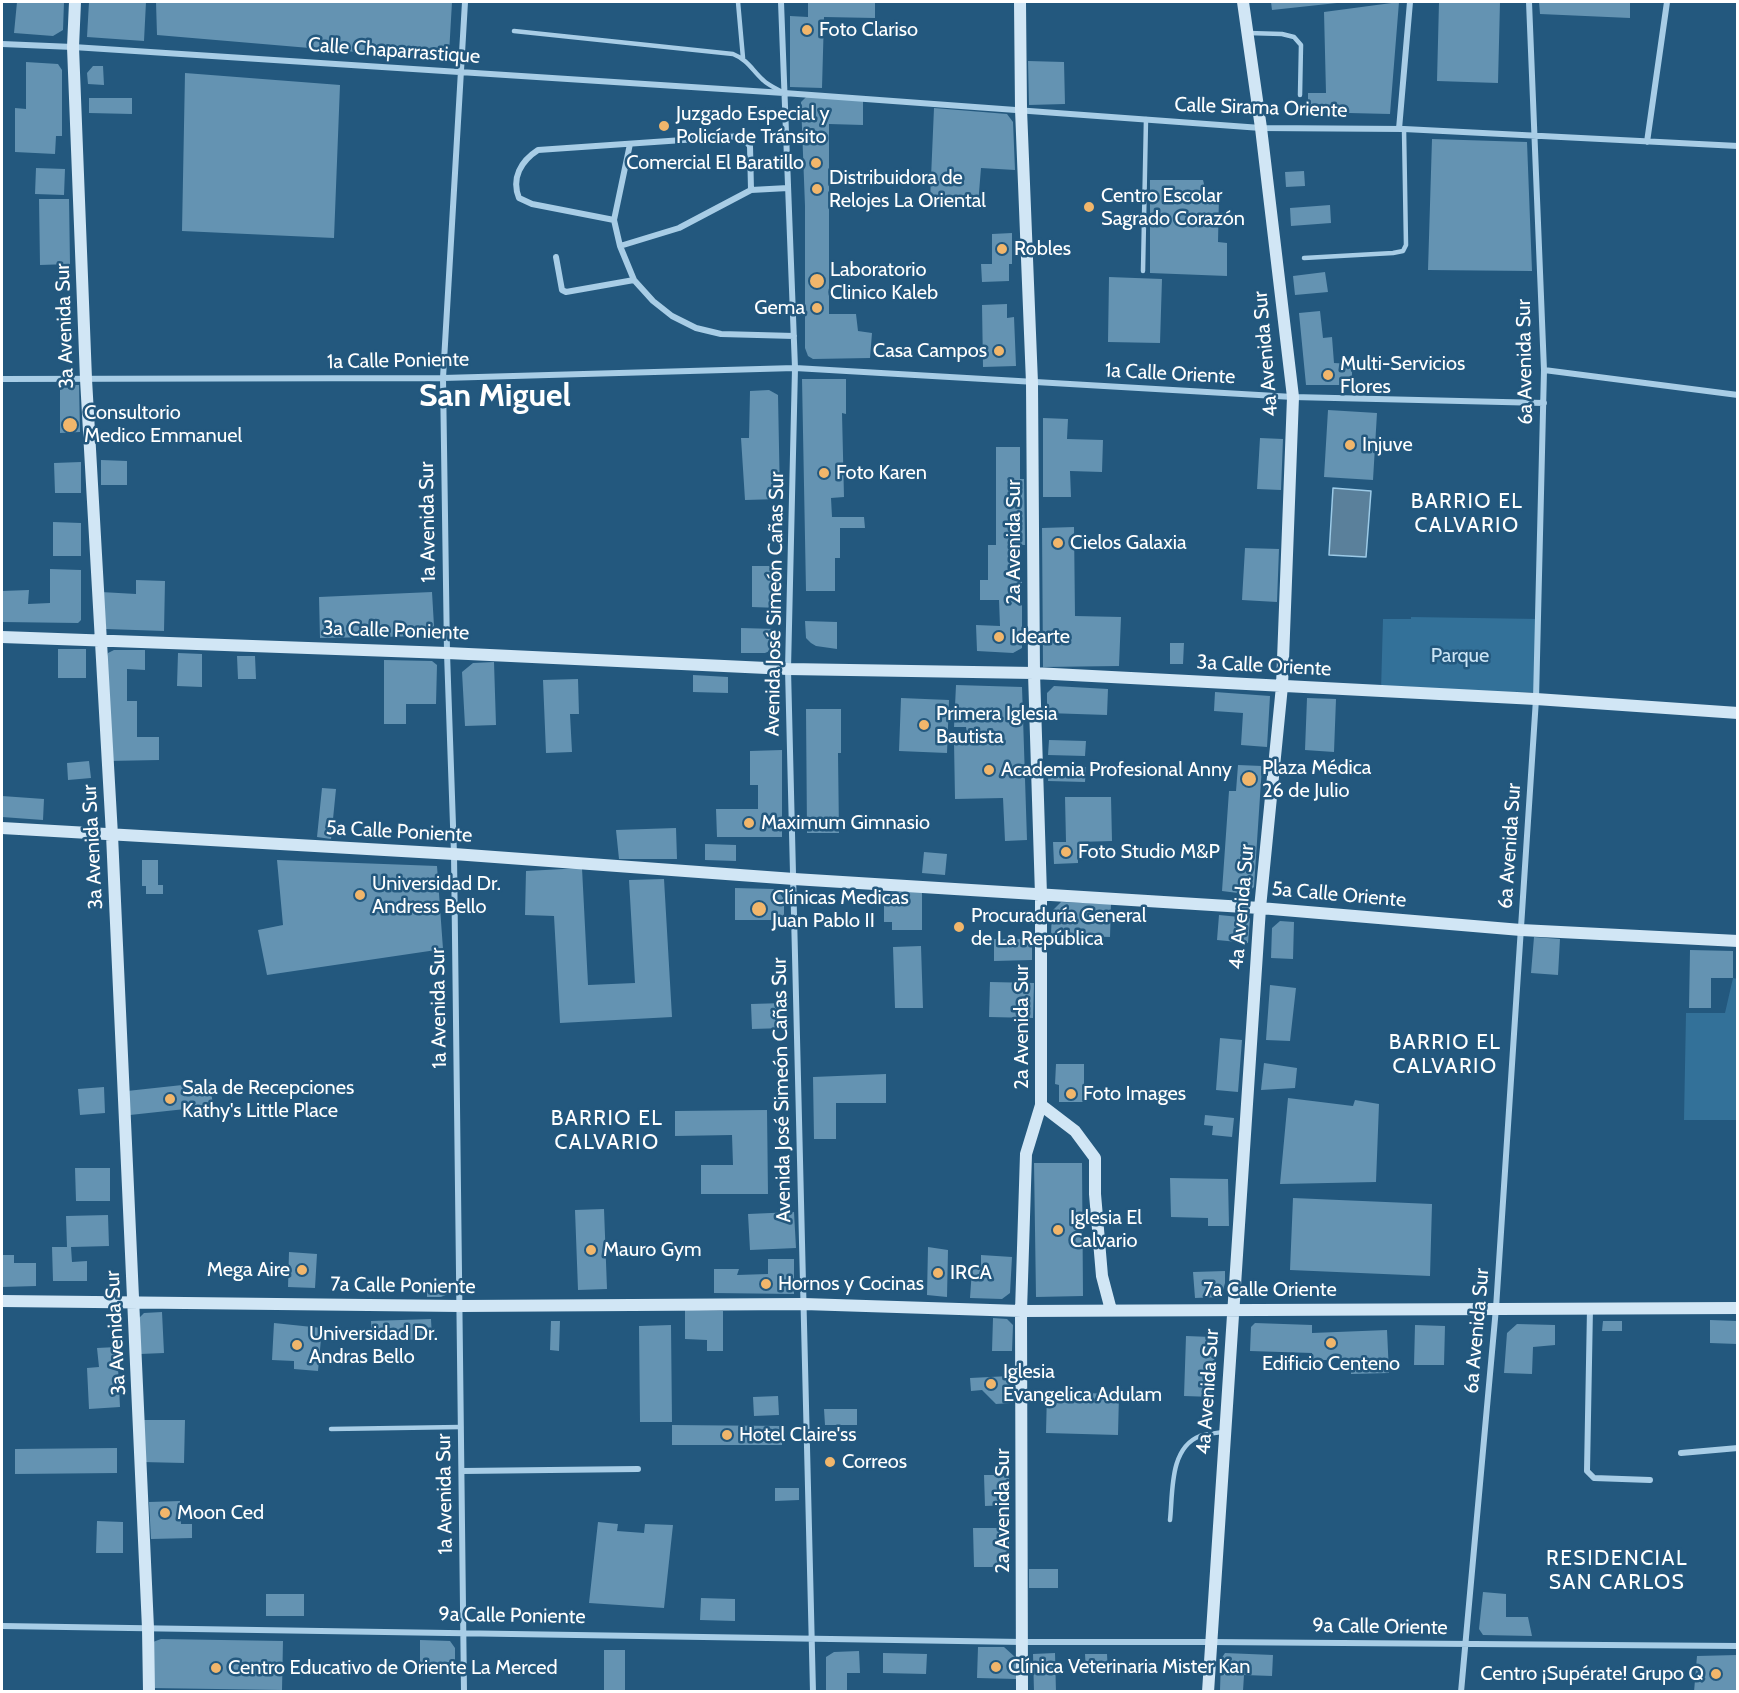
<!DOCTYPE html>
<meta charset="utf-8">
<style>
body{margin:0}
#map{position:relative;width:1739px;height:1693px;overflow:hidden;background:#23587e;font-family:Cabin,sans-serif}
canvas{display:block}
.frame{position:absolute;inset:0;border:3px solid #fff;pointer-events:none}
</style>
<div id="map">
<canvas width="1739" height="1693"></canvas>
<div class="frame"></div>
</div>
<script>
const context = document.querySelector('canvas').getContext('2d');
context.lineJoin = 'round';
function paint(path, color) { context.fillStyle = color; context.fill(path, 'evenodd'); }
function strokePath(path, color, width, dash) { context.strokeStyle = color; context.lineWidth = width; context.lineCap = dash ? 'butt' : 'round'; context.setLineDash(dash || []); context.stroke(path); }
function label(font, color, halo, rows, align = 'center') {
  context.font = font + ' Cabin,sans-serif'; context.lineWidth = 5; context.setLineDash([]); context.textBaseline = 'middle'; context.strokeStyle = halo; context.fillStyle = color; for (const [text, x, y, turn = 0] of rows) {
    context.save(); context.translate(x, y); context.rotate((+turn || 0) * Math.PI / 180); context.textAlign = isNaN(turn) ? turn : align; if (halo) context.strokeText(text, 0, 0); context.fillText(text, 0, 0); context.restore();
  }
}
paint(new Path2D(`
 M1411,617l127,2 -2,73 -155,-1 2,-72h28z
 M1733,978l5,1 -1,141h-53l2,-107h39z`), '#337199');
const water = new Path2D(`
 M1333,488l38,3 -5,66 -37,-2z`);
paint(water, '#5a809b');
strokePath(water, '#9ccae7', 1.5);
paint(new Path2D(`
 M17,2h47l-1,28 -10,6 -39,-3z
 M89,2h57l-2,39 -57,-4z
 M156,2h296l-3,52 -22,4 -270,-23z
 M808,2h67v16l-51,-1 -2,71 -32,-1v-71l18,1z
 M1271,2h66v1l-65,7z
 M1399,2l-9,112 -82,-2v-19h18l-2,-81z
 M1439,2h61l-2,81 -61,-2z
 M1539,2h91v16l-90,-4z
 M1028,61l36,1 1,42 -36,1z
 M26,62l32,2 4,6v66h-6l-1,18 -40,-2v-44l11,1z
 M93,66h10l1,19 -16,-1 -1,-11z
 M185,73l155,12 -6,153 -152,-7z
 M807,96l56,5v24l-34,-1v190h27l2,17 14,2 -2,25 -57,1 -5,-3 -3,-8v-142l-4,-104z
 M89,98h43v16l-43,-1z
 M934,108l73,6 6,8 2,48 -34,-2 -3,37 -48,-4z
 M1432,139l95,3 5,129 -104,-1z
 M36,168l29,1 -1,26 -29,-1z
 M1304,171l1,15 -19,1 -1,-15z
 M1150,180h53l3,12 13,3 -1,47 9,1v33l-77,-3z
 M39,199h30l1,65 -30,1z
 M1330,205l1,18 -40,3 -1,-18z
 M1012,233v31h-3v17l-27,1 -1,-18h11v-30z
 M1325,272l3,20 -33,3 -2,-19z
 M1109,277l53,2 -2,64 -52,-1z
 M1007,304v14l7,-1 2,49 -33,1 -1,-62z
 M1320,311l3,27 9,-1 2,26 18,1v21h-46l-7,-72z
 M802,379h44v35l-4,-1 2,84 -13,1 1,19h32l1,11h-25v30h-5v33h-29z
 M60,385h19l1,47 -20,1z
 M769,390l9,5 2,104 -35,1 -4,-62h8l1,-47z
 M1328,410l49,3 -4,67 -49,-3z
 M1043,418l25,1 -1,20 36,1 -1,32 -32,-1 1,26h-28z
 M1260,438l23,1 -2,51 -24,-1z
 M996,447h24v32h4l1,66h-13v35l10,1v67l-9,5 -36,-2 -1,-26 24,1 -1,-26h-19v-20h8v-35h8z
 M101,460l26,1v24h-26z
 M81,462v31h-26l-1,-30z
 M53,522l28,1v33h-28z
 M1074,527l1,89 46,1 -2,49 -76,1 -1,-139z
 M1245,548l34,1 -2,53 -35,-2z
 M752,566h28l-1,42 -27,-1z
 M50,569l31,1v50l-3,3 -76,-1v-31l27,-1 -1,14 22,-1z
 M136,580l29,1 -1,50 -58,-2 -5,-37 35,2z
 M432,592l2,34 -5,10 -109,2 -1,-41z
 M805,621l32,1v27l-21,-3 -5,-3 -5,-5z
 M741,628l35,1 1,15 -5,6 -7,3h-24z
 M1170,643h14l-1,21h-13z
 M58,649h28v29h-28z
 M114,650h31v20l-18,-1v32h10v36h22v23l-51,1 -2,-101 2,-7z
 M178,653l24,1v33l-25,-1z
 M237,656h18l1,23h-18z
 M384,660l48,1 5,4 -1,39h-30v20h-22z
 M494,662l2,63 -31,1 -3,-54 11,-9z
 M693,675l35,2v16l-35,-1z
 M578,679l1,35h-9l2,38 -26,1 -3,-73z
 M956,685l66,2 5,153 -22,1 -2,-43 -48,1 -1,-57 14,-1 -2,-14h-12z
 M1054,686l54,3 -1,26 -60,-2v-20z
 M1215,692l55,4 -3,51 -26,-2 2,-32 -29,-2z
 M901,698l48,2 -2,53 -48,-2z
 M1307,698l29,1 -2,53 -29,-2z
 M806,709h35v44h-3l1,80h-32z
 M1049,740l37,1 -1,15 -37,-1z
 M782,750v87h-65l-1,-28h42v-24h-8v-34z
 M89,761l2,17 -23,2 -1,-17z
 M1238,765l24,1 -8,121 -8,7 -24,-3 7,-100h7z
 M1049,766l37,1 -1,15 -37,-1z
 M322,788l14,1 -5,50 -14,-2z
 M2,796l42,3 -1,21 -41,-3z
 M1065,797h46l1,44 -34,1v21l-24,1 -1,-22h13z
 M676,828l1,31h-58l-3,-29z
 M705,844l31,1v16l-31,-1z
 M924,852l23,2 -2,21 -23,-2z
 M142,860h16v25h5v9h-17v-8h-4z
 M277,860l160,6 6,83 -176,26 -9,-45 25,-5z
 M582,868l6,117 47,-2 -6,-103 35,-1 8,138 -112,6 -6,-107 -29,-1 1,-44z
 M735,888l38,1 5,2 6,8v21h-49z
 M884,892h38v38h-30v-8h-8z
 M1061,902l50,2 -1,33 -59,-2 1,-24z
 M1219,915l31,3 -2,25 -31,-3z
 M1280,921l14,1 -1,37 -22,-1 1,-30z
 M1534,937l26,2 -2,36 -27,-2z
 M994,939h38v21l-38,1z
 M921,946l2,62h-28l-2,-61z
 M1690,950l43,1v27h-22v30h-22z
 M990,982l44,1 -1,35 -44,-1z
 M1270,985l26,3 -6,53 -24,-1z
 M784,1003l1,25 -33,1 -1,-25z
 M1220,1038l22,2 -4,52 -22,-2z
 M1264,1063l33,5 -2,20 -34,2z
 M1056,1064h28v38h-25v-17l-4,-1z
 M886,1074v29h-50v36h-22l-1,-62z
 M210,1082l3,24 -83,9 -3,-24z
 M104,1087l1,26 -25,2 -2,-26z
 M1288,1098l65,8 2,-6 24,4 -3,78 -96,2z
 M767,1110l1,84h-67v-29h32l-1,-30 -57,1v-25z
 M1205,1115l29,3 -2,19 -20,-2 1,-9 -9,-1z
 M1034,1163h48l1,133 -47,1z
 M75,1168h35v33h-34z
 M1170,1178l58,1 1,47h-21v-8l-37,-1z
 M1293,1198l139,6 -2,72 -140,-6z
 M604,1209l3,80 -29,1 -3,-80z
 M794,1212l2,36 -46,2 -2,-36z
 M108,1215l1,31 -38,1 1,15 15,-1v20h-34l-1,-34h15l-1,-31z
 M928,1247l20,3 -1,47 -20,-2z
 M289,1252l28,2 -2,34 -27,-1z
 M2,1255h12v8h22v23l-34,1z
 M981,1255l31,2 -2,36 -8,6 -32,-1 2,-29h9z
 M768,1259h26v35l-80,-1v-24h25l-2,6 31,-1z
 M1225,1271v12l-4,14 -26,1 -2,-26z
 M427,1281h21v13l-7,3h-14z
 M685,1310l38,1v40h-16v-11l-22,-1z
 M162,1312l2,41 -24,1 -2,-35 6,-6z
 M993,1318l14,1 6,6 -1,26h-20z
 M431,1319l1,20 -60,2 -1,-20z
 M1710,1320l27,1v23l-27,-1z
 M551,1321h9l-1,30 -9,-1z
 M1603,1321h19v10h-20z
 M274,1323l48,5 -4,43 -24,-2v-8l-22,-1z
 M1255,1323l57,2v8l75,-3 2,43 -38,1v-14h-39v-7l-62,-2 1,-24z
 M1517,1324l38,1v20l-22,2 -1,27 -28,-1 3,-40z
 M671,1325l1,97h-32l-1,-96z
 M1415,1325l30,1 -1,39h-30z
 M1186,1336l25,1 4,7 -2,53 -29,-1z
 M117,1347l3,60 -31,2 -2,-41 12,-1 -2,-19z
 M1010,1376l1,27 -15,1 -14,-14 -11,1 -1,-13z
 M1047,1392l72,2 -1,41 -72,-2z
 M778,1396l1,19 -25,1 -1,-19z
 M824,1409h33v16h-32z
 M142,1420h43l-1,43 -42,-1z
 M672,1425l110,1v19h-110z
 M117,1448v25l-102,1v-25z
 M984,1475h25l1,30 -25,1z
 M775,1488h24v12l-24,1z
 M180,1501l1,23h11v14l-41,1 -2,-37z
 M97,1521l26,1v31h-27z
 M598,1522l20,2 -1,7 27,2 1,-9 28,1 -9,83 -75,-5z
 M973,1528h36v39h-35z
 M1029,1569h29v19h-29z
 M1483,1592l23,2v23h22l4,19 -49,-1 -4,-6z
 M266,1594h38v22h-38z
 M701,1598l34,1v22l-35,-1z
 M161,1639l122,2 -1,49 -132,-2 3,-46z
 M420,1640l30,1 5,7v18l-35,-1z
 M978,1647h26l11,10 2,22 -40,-1z
 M604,1650h21v42h-21z
 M859,1651l1,22h-13v19h-21v-35l8,-5z
 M883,1653l44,1 -1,20 -43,-1z
 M1055,1653l1,39h-22l-1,-38z
 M1225,1653l48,2 -1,21 -28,-1 -1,16 -23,-1 1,-31z
 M1085,1654h22l1,18h-22z
 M1737,1655v37h-43l3,-36z`), '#6493b2');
strokePath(new Path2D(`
 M738,2l5,56
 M514,31l219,23c15,6 19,16 30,26 5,5 14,9 21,13
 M1248,33l34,1 12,3 7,8 -1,50
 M1304,258l89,-5 10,-2 3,-6 -2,-116
 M1143,271l3,-152
 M331,1429l130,-2
 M1170,1520c3,-27 -1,-72 30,-84 6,-2 16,-3 23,-4`), '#a8cde6', 4.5);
strokePath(new Path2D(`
 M781,2l14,366 -7,301 25,1023
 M2,44l71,3 711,46 477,35 143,1 334,17
 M1399,129l11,-127
 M1647,142l20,-140
 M630,144l-16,76 6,26 14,34 19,21 19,15 24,12 25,6 73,2
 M614,220l-82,-16 -13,-6c-8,-20 2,-37 19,-48l203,-14 9,10 1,44
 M620,246l59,-18 72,-38 37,-2
 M556,257l6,33 4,2 68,-12
 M1544,370l194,25
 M2,379l441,-1 352,-10 498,29 251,6
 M1590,1308l-3,163 7,7 56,2
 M1681,1453l57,-5
 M462,1471l176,-2
 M2,1626l1020,16h188l528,4
 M464,1692l-10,-838 -7,-201 -4,-275 22,-376
 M1461,1692l35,-384 40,-609 8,-329 -15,-368`), '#a8cde6', 6);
strokePath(new Path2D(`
 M75,2l-2,45 13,332 26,456 36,793 1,64
 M1020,2l1,107 11,274 2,290 7,222v210l-15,49 -5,157 1,381
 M2,637l445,16 341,16 246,4 502,26 202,14
 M2,828l452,26 340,25 466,29 261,22 217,11
 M1041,1105l34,26 20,27v36l7,82 9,34
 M2,1301l458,5 344,-2 217,7 717,-3
 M1208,1692l52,-784 22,-222 11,-289 -32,-269 -18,-126`), '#d1e6f5', 12);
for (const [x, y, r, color] of [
 [807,30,6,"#f1b66b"],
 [664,126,6,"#f1b66b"],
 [816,163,6,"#f1b66b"],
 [817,189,6,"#f1b66b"],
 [1089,207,6,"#f1b66b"],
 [1002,249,6,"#f1b66b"],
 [817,281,8,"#f1b66b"],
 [817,308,6,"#f1b66b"],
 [999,351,6,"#f1b66b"],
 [1328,375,6,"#f1b66b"],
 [70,425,8,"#f1b66b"],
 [1350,445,6,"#f1b66b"],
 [824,473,6,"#f1b66b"],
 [1058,543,6,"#f1b66b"],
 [999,637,6,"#f1b66b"],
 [924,725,6,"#f1b66b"],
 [989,770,6,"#f1b66b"],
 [1249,779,8,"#f1b66b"],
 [749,823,6,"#f1b66b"],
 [1066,852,6,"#f1b66b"],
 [360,895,6,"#f1b66b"],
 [759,909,8,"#f1b66b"],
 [959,927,6,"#f1b66b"],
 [1071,1094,6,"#f1b66b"],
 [170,1099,6,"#f1b66b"],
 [1058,1230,6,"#f1b66b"],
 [591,1250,6,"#f1b66b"],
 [302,1270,6,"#f1b66b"],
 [938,1273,6,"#f1b66b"],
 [766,1284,6,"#f1b66b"],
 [1331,1343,6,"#f1b66b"],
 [297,1345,6,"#f1b66b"],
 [991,1384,6,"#f1b66b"],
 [727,1435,6,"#f1b66b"],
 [830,1462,6,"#f1b66b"],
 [165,1513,6,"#f1b66b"],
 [996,1667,6,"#f1b66b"],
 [216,1668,6,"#f1b66b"],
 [1716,1674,6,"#f1b66b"]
]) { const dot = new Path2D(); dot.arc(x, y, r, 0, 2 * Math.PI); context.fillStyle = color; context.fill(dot); strokePath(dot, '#23587e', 2); }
label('20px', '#fff', '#23587e', [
 ["Foto Clariso",819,30],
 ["Juzgado Especial y",676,114],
 ["Policía de Tránsito",676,137],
 ["Comercial El Baratillo",804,163,"right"],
 ["Distribuidora de",829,178],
 ["Relojes La Oriental",829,201],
 ["Centro Escolar",1101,196],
 ["Sagrado Corazón",1101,219],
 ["Robles",1014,249],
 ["Laboratorio",830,270],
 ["Clinico Kaleb",830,293],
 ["Gema",805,308,"right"],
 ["Casa Campos",987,351,"right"],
 ["Multi-Servicios",1340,364],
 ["Flores",1340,387],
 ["Consultorio",84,413],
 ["Medico Emmanuel",84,436],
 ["Injuve",1362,445],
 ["Foto Karen",836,473],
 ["Cielos Galaxia",1070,543],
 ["Idearte",1011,637],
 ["Primera Iglesia",936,714],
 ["Bautista",936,737],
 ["Plaza Médica",1262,768],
 ["26 de Julio",1262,791],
 ["Academia Profesional Anny",1001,770],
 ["Maximum Gimnasio",761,823],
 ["Foto Studio M&P",1078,852],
 ["Universidad Dr.",372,884],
 ["Andress Bello",372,907],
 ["Clínicas Medicas",772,898],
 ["Juan Pablo II",772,921],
 ["Procuraduría General",971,916],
 ["de La República",971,939],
 ["Sala de Recepciones",182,1088],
 ["Kathy's Little Place",182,1111],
 ["Foto Images",1083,1094],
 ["Iglesia El",1070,1218],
 ["Calvario",1070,1241],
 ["Mauro Gym",603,1250],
 ["Mega Aire",290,1270,"right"],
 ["IRCA",950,1273],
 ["Hornos y Cocinas",778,1284],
 ["Universidad Dr.",309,1334],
 ["Andras Bello",309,1357],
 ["Edificio Centeno",1331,1364,"center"],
 ["Iglesia",1003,1372],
 ["Evangelica Adulam",1003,1395],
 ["Hotel Claire'ss",739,1435],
 ["Correos",842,1462],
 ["Moon Ced",177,1513],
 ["Clínica Veterinaria Mister Kan",1008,1667],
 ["Centro Educativo de Oriente La Merced",228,1668],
 ["Centro ¡Supérate! Grupo Q",1704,1674,"right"]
], 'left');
label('20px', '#fff', '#23587e', [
 ["Calle Chaparrastique",394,51,4],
 ["Calle Sirama Oriente",1261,108,2],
 ["3a Avenida Sur",65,326,-92],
 ["4a Avenida Sur",1266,354,-95],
 ["1a Calle Poniente",398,361,-1],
 ["6a Avenida Sur",1525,362,-91],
 ["1a Calle Oriente",1170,374,3],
 ["1a Avenida Sur",428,522,-91],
 ["2a Avenida Sur",1014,542,-90],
 ["Avenida José Simeón Cañas Sur",775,604,-89],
 ["3a Calle Poniente",396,631,2],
 ["3a Calle Oriente",1264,666,3],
 ["5a Calle Poniente",399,832,3],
 ["6a Avenida Sur",1510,846,-86],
 ["3a Avenida Sur",93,847,-93],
 ["5a Calle Oriente",1339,895,5],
 ["4a Avenida Sur",1242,907,-85],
 ["1a Avenida Sur",439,1008,-91],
 ["2a Avenida Sur",1022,1027,-90],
 ["Avenida José Simeón Cañas Sur",782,1090,-91],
 ["7a Calle Poniente",403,1286,1],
 ["7a Calle Oriente",1270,1290],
 ["6a Avenida Sur",1477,1331,-85],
 ["3a Avenida Sur",116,1333,-93],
 ["4a Avenida Sur",1208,1392,-86],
 ["1a Avenida Sur",445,1494,-91],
 ["2a Avenida Sur",1003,1511,-90],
 ["9a Calle Poniente",512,1616,1],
 ["9a Calle Oriente",1380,1627,1]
]);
label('20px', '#cbe4f5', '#23587e', [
 ["Parque",1460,656]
]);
context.letterSpacing = '1.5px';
label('21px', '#fff', '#23587e', [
 ["BARRIO EL",1467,502],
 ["CALVARIO",1467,526],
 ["BARRIO EL",1445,1043],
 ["CALVARIO",1445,1067],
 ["BARRIO EL",607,1119],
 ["CALVARIO",607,1143],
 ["RESIDENCIAL",1617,1559],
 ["SAN CARLOS",1617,1583]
]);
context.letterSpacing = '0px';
label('bold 32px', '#fff', '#23587e', [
 ["San Miguel",495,397]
]);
</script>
